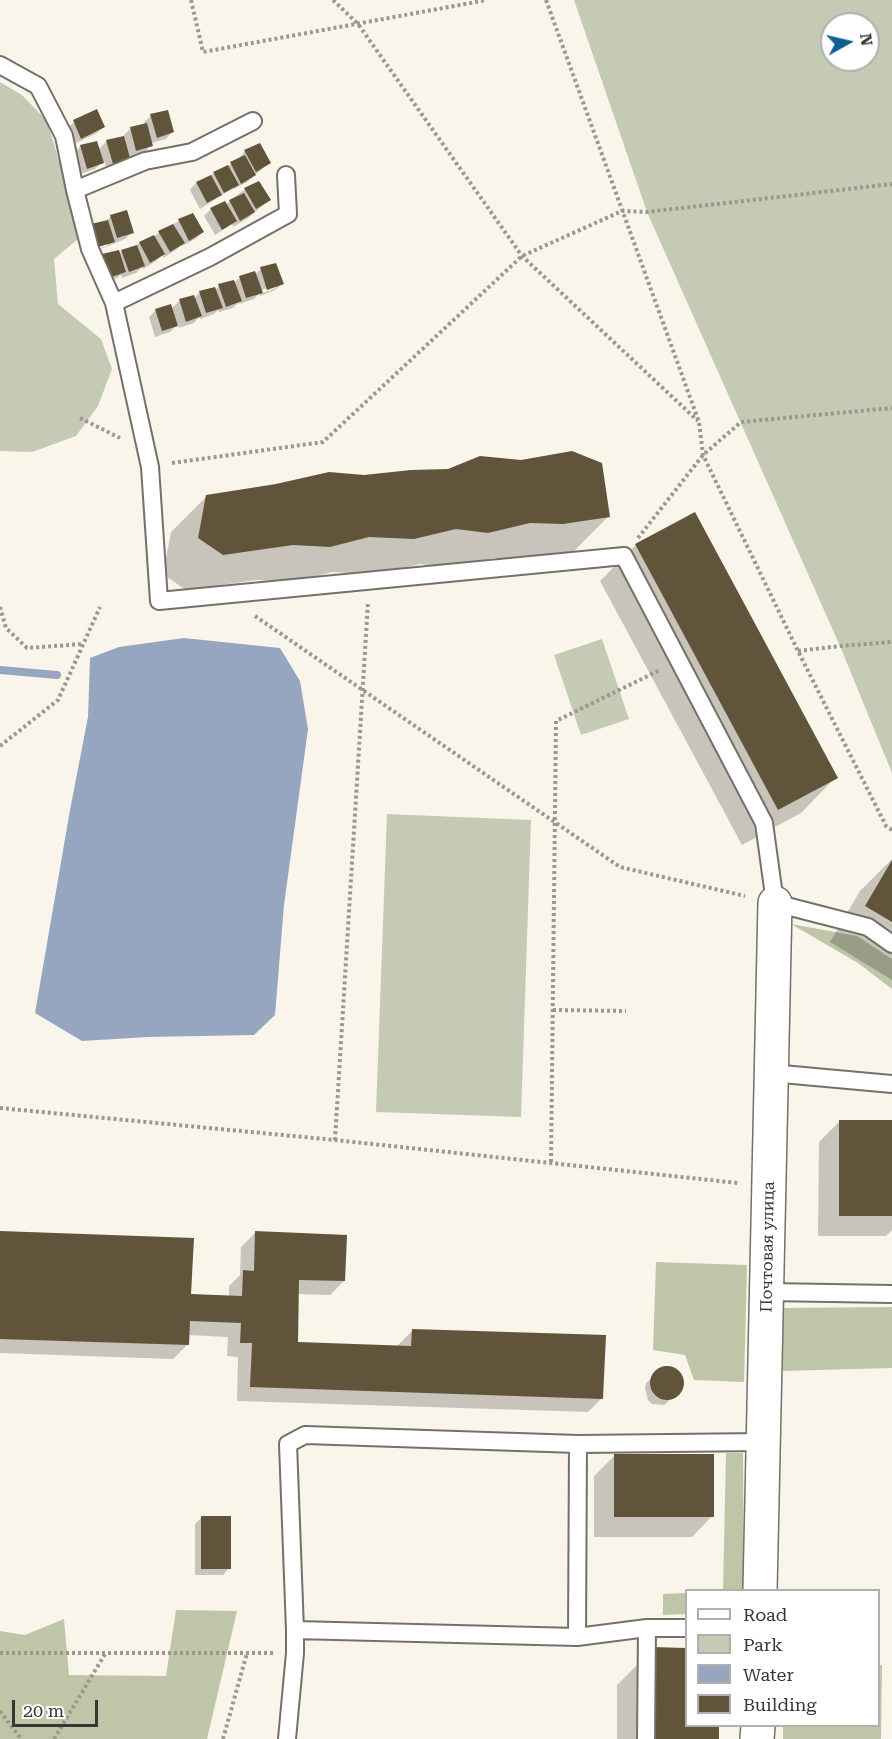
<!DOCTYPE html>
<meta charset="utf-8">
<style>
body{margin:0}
#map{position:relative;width:892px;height:1739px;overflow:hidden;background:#faf5eb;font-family:"Roboto Serif",serif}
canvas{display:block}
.legend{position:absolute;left:685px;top:1589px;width:195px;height:138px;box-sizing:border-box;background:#fff;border:2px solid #b0afad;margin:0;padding:8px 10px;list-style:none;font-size:18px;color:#393733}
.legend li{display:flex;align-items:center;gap:12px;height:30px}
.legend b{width:30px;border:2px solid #b0afad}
.north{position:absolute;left:820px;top:12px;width:60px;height:60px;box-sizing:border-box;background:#fff;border:2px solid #b0afad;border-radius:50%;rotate:82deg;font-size:16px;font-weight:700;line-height:24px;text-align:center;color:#393733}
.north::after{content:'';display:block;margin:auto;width:21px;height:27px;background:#115e91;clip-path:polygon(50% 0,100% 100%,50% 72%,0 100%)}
.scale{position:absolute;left:12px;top:1700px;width:86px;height:27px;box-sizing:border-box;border:3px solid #393733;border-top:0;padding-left:8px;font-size:18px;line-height:21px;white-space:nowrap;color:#393733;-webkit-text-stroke:4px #fff;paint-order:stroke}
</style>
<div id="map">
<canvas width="892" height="1739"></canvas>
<ul class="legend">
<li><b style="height:8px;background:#fff"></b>Road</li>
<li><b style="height:16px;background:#c5cab4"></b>Park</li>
<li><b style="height:16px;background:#96a6c1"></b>Water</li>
<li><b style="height:16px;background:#60543a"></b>Building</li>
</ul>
<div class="north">N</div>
<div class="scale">20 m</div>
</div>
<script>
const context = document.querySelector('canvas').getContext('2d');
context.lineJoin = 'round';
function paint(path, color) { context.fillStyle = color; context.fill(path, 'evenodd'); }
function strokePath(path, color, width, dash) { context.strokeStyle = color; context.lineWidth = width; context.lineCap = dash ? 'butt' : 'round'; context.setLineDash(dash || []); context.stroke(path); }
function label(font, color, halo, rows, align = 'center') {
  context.font = font + ' "Roboto Serif",serif'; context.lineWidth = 6; context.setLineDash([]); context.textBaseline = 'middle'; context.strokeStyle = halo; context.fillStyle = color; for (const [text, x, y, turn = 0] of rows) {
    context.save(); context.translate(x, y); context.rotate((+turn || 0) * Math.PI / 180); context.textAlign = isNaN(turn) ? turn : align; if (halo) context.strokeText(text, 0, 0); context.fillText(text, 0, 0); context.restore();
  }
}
paint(new Path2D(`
 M574,0h318v773l-52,-127 -193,-434zM832,24h36v36h-36z
 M0,82l22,13 25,26 25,83 6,35 -24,20 4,45 43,35 11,30 -14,37 -22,30 -44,16 -32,-1z
 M602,639l27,80 -48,16 -27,-80z
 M387,814l144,6 -10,297 -145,-5z`), '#c5cab4');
paint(new Path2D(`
 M791,924l66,12 35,23v30l-34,-26z
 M656,1262l91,3 -3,117 -50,-2 -9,-25 -32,-5z
 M892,1307v61l-110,3v-63z
 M726,1453h17l1,137h-21z
 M686,1593v21l-23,1v-21z
 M176,1610l61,1 -30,128h-207v-108l25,4 39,-16 5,56 97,1z
 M879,1665h3l-1,74h-98v-13h95z`), '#bfc5a7');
paint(new Path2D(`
 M184,638l96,10 20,33 8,48 -24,176 -9,110 -21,20 -106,2 -66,4 -47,-28 35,-203 18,-93 2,-59 29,-11z`), '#96a6c1');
paint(new Path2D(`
 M151,116l21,16 -6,7 -15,4v2l-6,7 -17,5 -7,7 -14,5 -3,-8 -9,8 -15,5 -6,-21 7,-7 17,4 9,-9 17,-4v-2l6,-6 15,-4 -1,-3z
 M74,122l30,4 -7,7 -23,11 -6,-16z
 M245,151l24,12 -22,19 -13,7 -1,-1 -33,21 -10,-19 6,-7 43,-23v-2z
 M245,189l24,11 -22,19 -14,8 -1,-3 -17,11 -11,-19 7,-7 14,-4z
 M126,212l6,20 -7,7 -34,14 -6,-21 7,-7 13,-3 6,-6zM107,243v3l-16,5 -1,-3z
 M192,214l10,18 -7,7 -13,7 -1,-1 -5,5 -13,8 -1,-3 -6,6 -13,8 -1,-2 -6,6 -14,5 -1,-3 -4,3 -15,5 -6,-21 7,-7 16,-1 3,-3 13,-4 4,-4 14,-5 6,-6z
 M261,269l21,15 -7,6 -15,6v-3l-6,6 -15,5v-2l-6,6 -14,4 -1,-2 -4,4 -14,5 -1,-2 -5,6 -15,5 -1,-4 -8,8 -15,5 -6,-20 7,-7 15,-1 8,-8 14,-4 1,2 6,-7 15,-2 4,-4 15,-3 6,-6 14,-2zM276,285v3l-16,6 -1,-3z
 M207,496l401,21 -35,35 -47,7 -33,-1 -42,10 -31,-4 -43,10 -45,-2 -39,10 -37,-2 -70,10 -23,-16 8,-42z
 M636,545l200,232 -35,36 -59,32 -142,-264z
 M892,859v121l-62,-38 30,-51z
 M840,1121l52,1v108l-6,6h-68l1,-94z
 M0,1233l190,63 39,1v-11l11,-11 1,-28 14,-14 89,48 -14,14 -32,-1 -2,49 102,4v-2l14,-14 190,67 -14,14 -351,-11 1,-44 -11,-1 1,-19 -40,-2 -1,10 -14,14 -173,-6z
 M664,1368l11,2 7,9 -2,12 -16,14 -12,-1 -4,-4 -3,-12 1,-5z
 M615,1455l97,61 -20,21h-98v-61z
 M202,1517l27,51 -6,7h-28v-51z
 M653,1649h33v77h31v13h-100v-54z`), '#0003');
strokePath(new Path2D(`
 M0,670l57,5`), '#96a6c1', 8);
paint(new Path2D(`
 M97,109l8,18 -24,12 -8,-19z
 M168,110l6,22 -17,6 -7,-24z
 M147,123l6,23 -17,5 -6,-24z
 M124,136l6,22 -17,6 -7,-24z
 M97,141l7,22 -17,6 -7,-24z
 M260,143l11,20 -15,9 -12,-22z
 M245,155l11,20 -15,9 -11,-22z
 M228,165l11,20 -15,8 -11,-21z
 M211,175l11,20 -15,8 -11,-21z
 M259,181l12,19 -15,9 -12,-21z
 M244,193l11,19 -15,9 -11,-21z
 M225,201l12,20 -15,9 -12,-22z
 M127,210l7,23 -17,5 -7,-23z
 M193,213l11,19 -15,9 -11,-22z
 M108,220l7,22 -17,5 -7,-23z
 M173,224l12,19 -15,9 -12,-21z
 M154,235l11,19 -15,9 -11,-21z
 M137,245l8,21 -16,6 -8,-22z
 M119,250l7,22 -17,6 -7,-24z
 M276,263l8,21 -17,6 -7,-23z
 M255,271l8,22 -17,5 -7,-22z
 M234,280l8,21 -16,6 -8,-23z
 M215,287l8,21 -17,5 -7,-22z
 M194,295l8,21 -16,6 -7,-23z
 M171,304l7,22 -16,5 -7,-22z
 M572,451l30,12 8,54 -47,7 -33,-1 -42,10 -32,-4 -42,10 -45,-2 -39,10 -37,-2 -70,10 -25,-17 8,-43 70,-11 53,-12 35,3 47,-5 37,-1 32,-13 41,4z
 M695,512l143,266 -60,32 -143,-266z
 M892,860v62l-27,-16z
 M839,1120h53v96h-53z
 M0,1231l194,7 -3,56 51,2 1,-26 11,1 1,-40 92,4 -2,46 -46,-1 -1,62 113,4 1,-17 194,6 -3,64 -353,-12 2,-44h-12l1,-20 -51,-2 -1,24 -189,-6z
 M650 1383a17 17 0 1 1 34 0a17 17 0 1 1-34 0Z
 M614,1454h100v63h-100z
 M201,1516h30v53h-30z
 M652,1647l34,1v78h33v13h-68z`), '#60543a');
const service = new Path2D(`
 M0,65l38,21 26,50 11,54 15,59 24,54 36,164 9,134 465,-45 140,267 11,80 93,24 24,17
 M75,190l70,-29 47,-9 61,-31
 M114,303l96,-46 78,-43 -2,-39
 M771,1073l121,11
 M767,1292l125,2
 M295,1630l-7,-186 17,-9 273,9 185,-2
 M577,1637l1,-193
 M287,1739l8,-86v-23l282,7 70,-9h39
 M646,1739l1,-111`);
const minor = new Path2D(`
 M760,1590l15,-687
 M757,1739l1,-13`);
strokePath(service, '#757168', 20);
strokePath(minor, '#757168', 36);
strokePath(new Path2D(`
 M191,0l12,52 284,-52
 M333,0l25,24 164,232 176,165
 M546,0l153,422 4,33 95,196 88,175 6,4
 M80,418l40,20
 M172,463l151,-21 199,-186 100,-45 25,1 245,-28
 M638,538l65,-83 38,-33 151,-14
 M0,607l6,21 21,20 56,-4
 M255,616l365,251 125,29
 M798,651l42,-5 52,-4
 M0,746l58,-46 42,-93
 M553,1010l73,1
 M0,1108l335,32 403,43
 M335,1140l33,-538
 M551,1162l5,-441 104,-51
 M0,1653h273
 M0,1711l21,28
 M54,1739l51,-85
 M223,1739l24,-86`), '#9b9891', 4, [3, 3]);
strokePath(service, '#fff', 16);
strokePath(minor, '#fff', 33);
label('16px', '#393733', '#fff', [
 ["Почтовая улица",768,1247,-89]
]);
</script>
